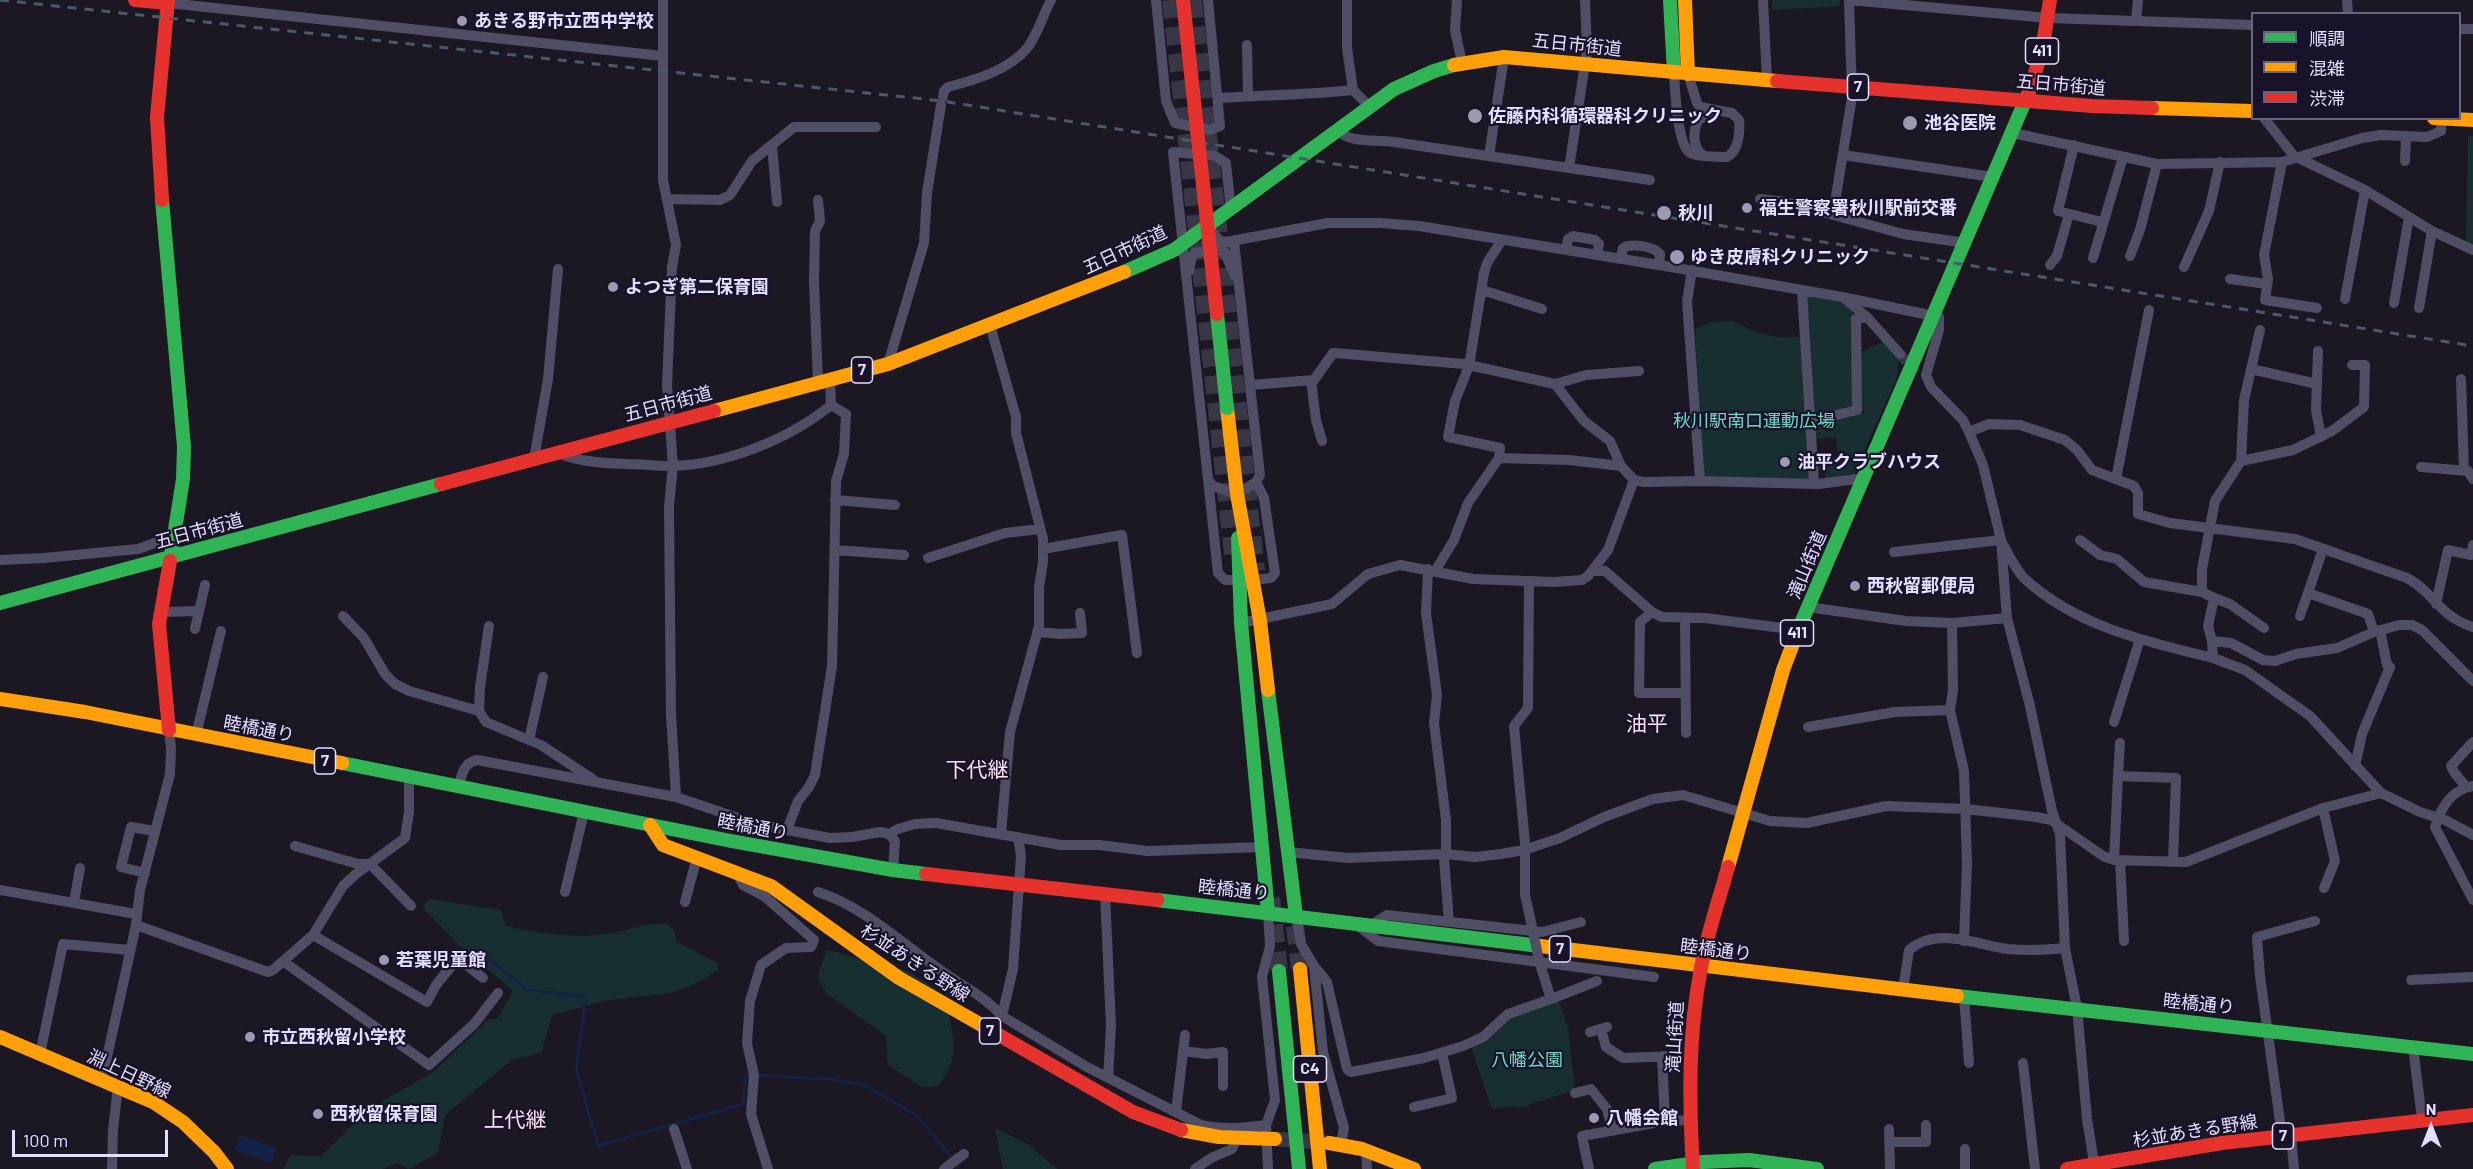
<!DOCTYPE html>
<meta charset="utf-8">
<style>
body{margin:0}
#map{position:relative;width:2473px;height:1169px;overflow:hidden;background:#1b1824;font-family:Barlow,"Noto Sans JP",sans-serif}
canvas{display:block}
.legend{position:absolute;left:2251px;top:12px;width:210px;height:108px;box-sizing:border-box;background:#181329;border:2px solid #69647e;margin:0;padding:8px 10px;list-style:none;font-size:18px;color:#e3defd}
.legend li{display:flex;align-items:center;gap:12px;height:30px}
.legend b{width:30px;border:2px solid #69647e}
.north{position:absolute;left:2401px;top:1097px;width:60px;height:60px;-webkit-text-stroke:4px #181329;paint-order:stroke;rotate:0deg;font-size:16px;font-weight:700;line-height:24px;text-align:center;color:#e3defd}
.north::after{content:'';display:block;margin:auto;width:21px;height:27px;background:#e3defd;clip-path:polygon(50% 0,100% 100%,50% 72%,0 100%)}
.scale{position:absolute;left:12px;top:1130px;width:156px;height:27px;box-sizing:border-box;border:3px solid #e3defd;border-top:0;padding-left:8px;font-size:18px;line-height:21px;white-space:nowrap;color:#e3defd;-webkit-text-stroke:4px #181329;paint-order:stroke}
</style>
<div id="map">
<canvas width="2473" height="1169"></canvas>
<ul class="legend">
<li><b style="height:8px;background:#30b455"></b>順調</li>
<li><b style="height:8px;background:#ff9f0a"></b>混雑</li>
<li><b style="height:8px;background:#e5322d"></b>渋滞</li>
</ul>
<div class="north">N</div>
<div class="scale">100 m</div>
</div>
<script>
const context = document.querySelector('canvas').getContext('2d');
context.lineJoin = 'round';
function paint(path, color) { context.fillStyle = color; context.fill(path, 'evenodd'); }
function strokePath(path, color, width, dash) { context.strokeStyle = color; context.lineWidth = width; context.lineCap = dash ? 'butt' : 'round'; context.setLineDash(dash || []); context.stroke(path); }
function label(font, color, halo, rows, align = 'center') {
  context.font = font + ' Barlow,"Noto Sans JP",sans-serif'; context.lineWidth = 4.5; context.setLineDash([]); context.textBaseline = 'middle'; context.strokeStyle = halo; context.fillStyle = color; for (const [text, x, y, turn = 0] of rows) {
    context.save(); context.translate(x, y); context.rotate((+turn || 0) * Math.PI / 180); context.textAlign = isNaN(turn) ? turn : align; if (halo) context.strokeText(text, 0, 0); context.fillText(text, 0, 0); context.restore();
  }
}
paint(new Path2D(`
 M1772,0h68v6l-68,4z
 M2468,136h5v109l-7,-3z
 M1805,295l35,6 13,8 -1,57 3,39 -38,11 -3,-2 -5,-100z
 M1732,321c20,10 48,22 71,14l9,140 -4,4 -101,-1 -3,-3 -9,-146 16,-7z
 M1885,341c11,11 16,15 12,30l2,2 -45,101 -29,4 -1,-7h-6v-11l20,-3 -2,-20 -20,2v-13l2,-4 46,-9 -5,-23 -1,-37z
 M429,899l72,11 5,16c36,8 70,13 107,7 19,-4 35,-11 54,-9l7,6 3,12 40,21 1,7 -19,12 -28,11 -62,7 -57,15 -11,38 -29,7 -67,55 -7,38 -29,16 -12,-6 -14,6h-100l8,-14 30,1 49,-48 62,-35 57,-54h8l16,-28 -56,-48 -35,-36z
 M827,950l81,21 38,25c2,21 11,42 6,65 -2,8 -9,18 -13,25l-17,1 -34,-22 -2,-29 -59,-42 -10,-17z
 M1558,1000l10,28 7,62 -57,18 -2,-3 -24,4 -21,-63 39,-28z
 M995,1128l34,17 28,24h-54z`), '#172f31');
paint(new Path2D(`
 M240,1135l36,13 -5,15 -36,-13z`), '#122347');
strokePath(new Path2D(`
 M489,959l39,31 58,7 -10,71 22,78 145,-42 3,-29 84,4 36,7 52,30 34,42`), '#122347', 3);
strokePath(new Path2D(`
 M1900,354l19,23`), '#393645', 10, [10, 5]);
strokePath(new Path2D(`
 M1275,1139l54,4`), '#393645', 15, [15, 8]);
strokePath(new Path2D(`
 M1171,0l63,563
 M1193,0l63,571
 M1271,898l8,73
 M1295,926l5,43`), '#393645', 18, [18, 9]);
strokePath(new Path2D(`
 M663,0v180l13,65 -4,22 -5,118 6,81 -4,40 2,208 5,83
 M1156,0l10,101 9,22 35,7 10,-4 -12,-126
 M1347,0v48l6,42 16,16
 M1457,0l-2,30 7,33
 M1763,0l4,80
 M1849,0l200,18 203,7
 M2347,0l1,14
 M168,3l495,53
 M2136,21l2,-21
 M2460,29h13
 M1247,45l1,51
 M1674,73c1,16 3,69 15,79 8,6 28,4 38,5 12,-6 13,-25 12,-37l-7,-7 -32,-6 -3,-4 -9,-29
 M943,97l1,-6 4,-4c27,-7 62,-17 80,-40 10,-14 15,-32 23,-47
 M1219,98c45,-3 89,-3 134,-8
 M2264,118l30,38 71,34 67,41 41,19
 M1338,130c11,14 39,9 56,12 86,12 171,25 256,38
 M2013,133l144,31 125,-2 80,-24 19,-3 46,2 14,-6v-12
 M2074,145l-16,66 44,11
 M772,146l5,56
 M1703,155c-11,-7 -10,-24 -5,-35l15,-8
 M1843,155l150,22
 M1489,156l15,-99
 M2405,161l1,-25
 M2282,162l-18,93 4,24 -3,21 52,8
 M1569,168l18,-117 -2,-51
 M667,199l53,1 10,-5 22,-34 42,-34h82
 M1760,199l26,3 117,32 63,9
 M818,200l2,21 -5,10 -1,51 4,100
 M1231,210l-5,-47 -11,-7 -42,-4 45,421 7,7h14
 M1833,215l19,-118 -3,-97
 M1207,226l13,15 6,1 102,-19h52l39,3 240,39 183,32 97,20v13l-13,45 5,12 32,33 6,12 14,33 18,75 6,78 23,88 22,105 8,23 5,114 12,60 10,111 8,50
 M1566,250l2,-11 5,-3 22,4 4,4 -2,11
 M2130,256l10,-26 17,-66
 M2093,258l30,-101
 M1621,259l2,-11c9,-5 30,-2 37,6l-1,11
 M2050,265l7,-9 12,-42
 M2184,267l25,-56 11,-49
 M1692,270l-5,31 13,180
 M1189,271l3,-15 3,-3 25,-4 5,4 10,23
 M2230,279l37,5
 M1482,290l60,19
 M1802,290l12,193
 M1845,299l22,18 33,37
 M2345,299l20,-109
 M2394,303l15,-86
 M2419,308l13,-77
 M990,325l26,92v16l27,106v23l-4,25v39l-29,106 -9,101
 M2318,351l-2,59 5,27
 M888,364l36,-121 3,-50 14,-88
 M2251,369l66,15
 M2461,379l3,92
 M1311,380l5,40 6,21
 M1555,384l31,-9 53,-4
 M1250,385l64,-5 19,-27h2l129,11 91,20 29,37 26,20 11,25 13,14 10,2 56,-1 118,3 47,-6
 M1812,421l45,-11 -1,-91 11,-2
 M1969,432l20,-8 31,1 45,15 12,10 15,20 42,16 4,7v21l32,9 125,16 112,39c28,15 31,38 66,49
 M558,453c22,9 45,10 68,11 15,0 30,2 45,2 54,-1 119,-27 160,-61l-1,-26
 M1499,458l1,-10 -52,-11 7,-36 14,-35 15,-93 3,-10 15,-23
 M534,459l14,-80 10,-110
 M2241,461l3,-61 16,-70
 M2421,467l47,4 5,8
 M2116,479l33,-169
 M1208,480l5,6 24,8 19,-12 4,-7 -26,-234
 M835,500l60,5
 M2080,540l20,15 17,4 27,23 58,10
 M2002,543c7,11 13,26 22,35 51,48 123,64 189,80l-1,-17 -4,-15 6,-28 -12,-6v-23l13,-68 26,-40 52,-11 39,-19 32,-24 1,-42h-13
 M1043,549l79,-14 15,118
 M835,550l69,5
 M1894,552l107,-12
 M928,558l77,-25 35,-4
 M0,560l44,-2 94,-9 36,-13
 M1428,569l-2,44 11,82 -3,28 12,97v29l-2,9 5,64
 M1435,571l19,-31 14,-37 31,-45 70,2 52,6
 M1592,571h13l47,41 10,5 43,1 93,12
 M1253,580l18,-2 4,-5 -11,-75 -8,-16
 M1529,581l-1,127 -14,18 11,117v52l8,36
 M2308,593l60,21 6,18
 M2214,598l16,6 34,24
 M2436,604l12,-54 23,5 2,-10
 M1808,607l98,14 46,2 55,-5
 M161,612l38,-1
 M1652,612l-12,10 -1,71h46
 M343,616l21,22 21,36 10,10 14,7 70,20
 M2300,616l23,-67
 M1685,618l1,115
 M1241,623l91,-19 36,-30 32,-9 73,14 81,3 28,-2 6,-4 20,-26 26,-70
 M1952,623l1,67 -3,20 14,61 3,93 -3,77
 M489,626l-9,61 -1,24 7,11 55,23 53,35
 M195,629l10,-44
 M1037,632l24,2 21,-1 -2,-20
 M2212,641l19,2 32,17 12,1 21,-7 41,-6 37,-16 25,-7h13l10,5 51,51
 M2213,658l32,12 65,46 71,77 39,19 25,8 28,15
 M2114,722l26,-83
 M1808,727l87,-15 55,-2
 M196,735l25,-104
 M529,740l14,-63
 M2355,766l7,-32 28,-67 -3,-2 -7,-35
 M2118,776l2,-33
 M2473,786c-22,4 -32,21 -38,41l38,73
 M458,787c4,-12 5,-24 19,-27l199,37 77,26 34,7 43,8 22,-1 28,-5 9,2 6,7 -2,29
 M2466,787c-5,-8 -12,-12 -15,-21l22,-24
 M2323,808l12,53 -11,27
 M787,830l11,-29 11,-14 6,-12 17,-109 4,-185 8,-27 2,-40 -15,-9
 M889,834l9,-5 17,-5 21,-1 125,22h38l49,6 114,-4
 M1018,837l3,19 -8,113 -11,47 85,51 114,58c22,5 42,3 65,0
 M295,846l63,18h12l41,42
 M1288,852l60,6 97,-4 30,3 26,-3 23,-4 36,-12 44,-21 49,-18 30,-4 87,26 37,2 79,-17 80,3 70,8 15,3 52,36 11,4 72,2 137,-54 58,-15
 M2114,860l4,-84 58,2 -3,84
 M2120,860l4,81
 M736,871l7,14 21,11 50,44 -3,7 -25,1 -25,17 -11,36 -3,42 7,32 -3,39 17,55
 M145,873l-24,-6 10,-40 24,4
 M0,890l136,24
 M565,892l19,-80
 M818,892c46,15 82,50 121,77 22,16 45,27 63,47
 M1105,894l6,132 -3,52
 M74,902l6,-34
 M685,902l12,-45
 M1296,916l5,28 13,22 9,86 21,76 -3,15
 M1356,924l22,17 276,36
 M136,925l132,47 5,-2 40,-35 30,-49 13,-12 49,-36 4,-26v-35
 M1370,926l17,-11 155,17 39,-10
 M313,935l114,67 9,-17 22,-27 25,20
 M284,962l145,103 45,-41 24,-31
 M1314,966l13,16 20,87 4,3 73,-14 39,-12 20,-9 25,-23 43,-15 -12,-38
 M2411,980l62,-3
 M1903,990l6,-40c28,-24 68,-5 99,-1 20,2 38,1 57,-1
 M1964,996l5,67
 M1551,999l46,-18
 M1601,1029l5,18 17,11 51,-2
 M1590,1032l17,-5
 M2413,1047l9,72
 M1183,1051l24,3 16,-2v34
 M40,1054l23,-110 67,6
 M1662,1056l3,65
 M2023,1063l12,106
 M102,1080l34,-155 4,-35 30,-116 1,-26 -2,-18
 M1575,1093l16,-4 16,20 5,20
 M1414,1107l38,-9 -10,-45
 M1176,1112l9,-77
 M674,1129l13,40
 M1889,1129l1,40
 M2291,1135l3,34
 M2282,1136l-22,-160 -3,-39 58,-16
 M1889,1142h37v-17
 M1965,1149v20
 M1366,1150l1,19
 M112,1169l1,-39 5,-44
 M944,1169l20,-15
 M1195,1169l16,-11 21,-9 5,-11
 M1268,1169l-2,-44 9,-25 -13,-123 8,-31 -2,-34
 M1589,1169l-7,-33 83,-15 26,-1`), '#504e64', 10);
strokePath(new Path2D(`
 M1670,0l4,73
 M162,200l22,247 -1,32 -13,82
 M1124,272l50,-22 220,-161 40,-18 20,-6
 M1238,538l3,85 27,289
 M0,603l441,-119
 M1799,628l230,-536
 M1268,690l28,226
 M342,763l389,78 162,29 33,4
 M1157,900l383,46
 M1279,971l20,198
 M1957,996l516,58
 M1655,1169l48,-7 46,-2 68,9`), '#30b455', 14);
strokePath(new Path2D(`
 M1685,0l3,74
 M1454,65l50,-8 273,24
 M2152,108l100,3
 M2434,118l39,2
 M1227,408l10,86 23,127 8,69
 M714,411l174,-47 236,-92
 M0,699l85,13 257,51
 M650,825l13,20 108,41 128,92 86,49
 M1728,867l55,-197 16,-42
 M1540,946l417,50
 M1300,969l20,200
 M0,1037l153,65 30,20 31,30 13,17
 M1181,1130l38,7 56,2
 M1329,1143l33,6 52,20`), '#ff9f0a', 14);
strokePath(new Path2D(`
 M135,0l33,3
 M1777,81l315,25 60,2
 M2029,92l13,-41 8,-51
 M162,200l-5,-83 11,-117
 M441,484l273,-73
 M169,730l-10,-106 11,-63
 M926,874l231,26
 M985,1027l148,85 48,18
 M1693,1169c-4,-67 -5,-135 8,-201 6,-34 18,-68 27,-101
 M2067,1169l155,-26 251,-28`), '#e5322d', 14);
strokePath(new Path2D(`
 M0,0l942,101 1531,245`), '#4a5a6b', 3, [9, 8]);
strokePath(new Path2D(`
 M1533,931l6,30`), '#504e64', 10);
strokePath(new Path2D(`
 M1217,314l10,94`), '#30b455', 14);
strokePath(new Path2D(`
 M1183,0l34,314`), '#e5322d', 14);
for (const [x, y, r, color] of [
 [462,21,6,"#9d99b1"],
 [1475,116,8,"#9d99b1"],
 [1910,123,8,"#9d99b1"],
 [1747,208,6,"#9d99b1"],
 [1664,213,8,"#9d99b1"],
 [1677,257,8,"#9d99b1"],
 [613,287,6,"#9d99b1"],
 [1785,462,6,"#9d99b1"],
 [1855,586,6,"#9d99b1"],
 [384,960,6,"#9d99b1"],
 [250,1037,6,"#9d99b1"],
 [318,1114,6,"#9d99b1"],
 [1594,1118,6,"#9d99b1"]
]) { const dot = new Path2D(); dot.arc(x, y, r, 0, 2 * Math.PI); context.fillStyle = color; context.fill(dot); strokePath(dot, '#181329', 2); }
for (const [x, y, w] of [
 [2042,51,33],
 [1858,87,21],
 [862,370,21],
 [1797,633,33],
 [325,761,21],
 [1560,949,21],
 [990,1031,21],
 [1310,1069,33],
 [2283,1136,21]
]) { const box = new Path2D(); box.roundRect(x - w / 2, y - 13, w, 26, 4.5); context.fillStyle = '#181329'; context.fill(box); strokePath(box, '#e3defd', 1.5); }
label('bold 16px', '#e3defd', null, [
 ["411",2042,51],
 ["7",1858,87],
 ["7",862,370],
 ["411",1797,633],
 ["7",325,761],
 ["7",1560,949],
 ["7",990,1031],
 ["C4",1310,1069],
 ["7",2283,1136]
]);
label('bold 18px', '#e3defd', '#181329', [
 ["あきる野市立西中学校",474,21],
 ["佐藤内科循環器科クリニック",1488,116],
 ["池谷医院",1924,123],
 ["福生警察署秋川駅前交番",1759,208],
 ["秋川",1678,213],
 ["ゆき皮膚科クリニック",1690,257],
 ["よつぎ第二保育園",625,287],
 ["油平クラブハウス",1797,462],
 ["西秋留郵便局",1867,586],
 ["若葉児童館",396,960],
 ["市立西秋留小学校",262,1037],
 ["西秋留保育園",330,1114],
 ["八幡会館",1606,1118]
], 'left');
label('18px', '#e3defd', '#181329', [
 ["五日市街道",1577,45,6],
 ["五日市街道",2061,85,5],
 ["五日市街道",1125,250,-25],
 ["五日市街道",668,404,-15],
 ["五日市街道",199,531,-15],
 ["滝山街道",1807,565,-67],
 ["睦橋通り",259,729,11],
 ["睦橋通り",753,827,11],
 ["睦橋通り",1234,890,6],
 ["睦橋通り",1716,950,7],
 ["杉並あきる野線",915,963,33],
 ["睦橋通り",2199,1004,6],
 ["滝山街道",1675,1037,-87],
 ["淵上日野線",129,1074,25],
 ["杉並あきる野線",2195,1131,-9]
]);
label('18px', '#6dd9c3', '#181329', [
 ["秋川駅南口運動広場",1754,421],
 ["八幡公園",1527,1060]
]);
label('21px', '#fde0f1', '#181329', [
 ["油平",1647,724],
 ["下代継",977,770],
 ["上代継",515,1120]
]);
</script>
